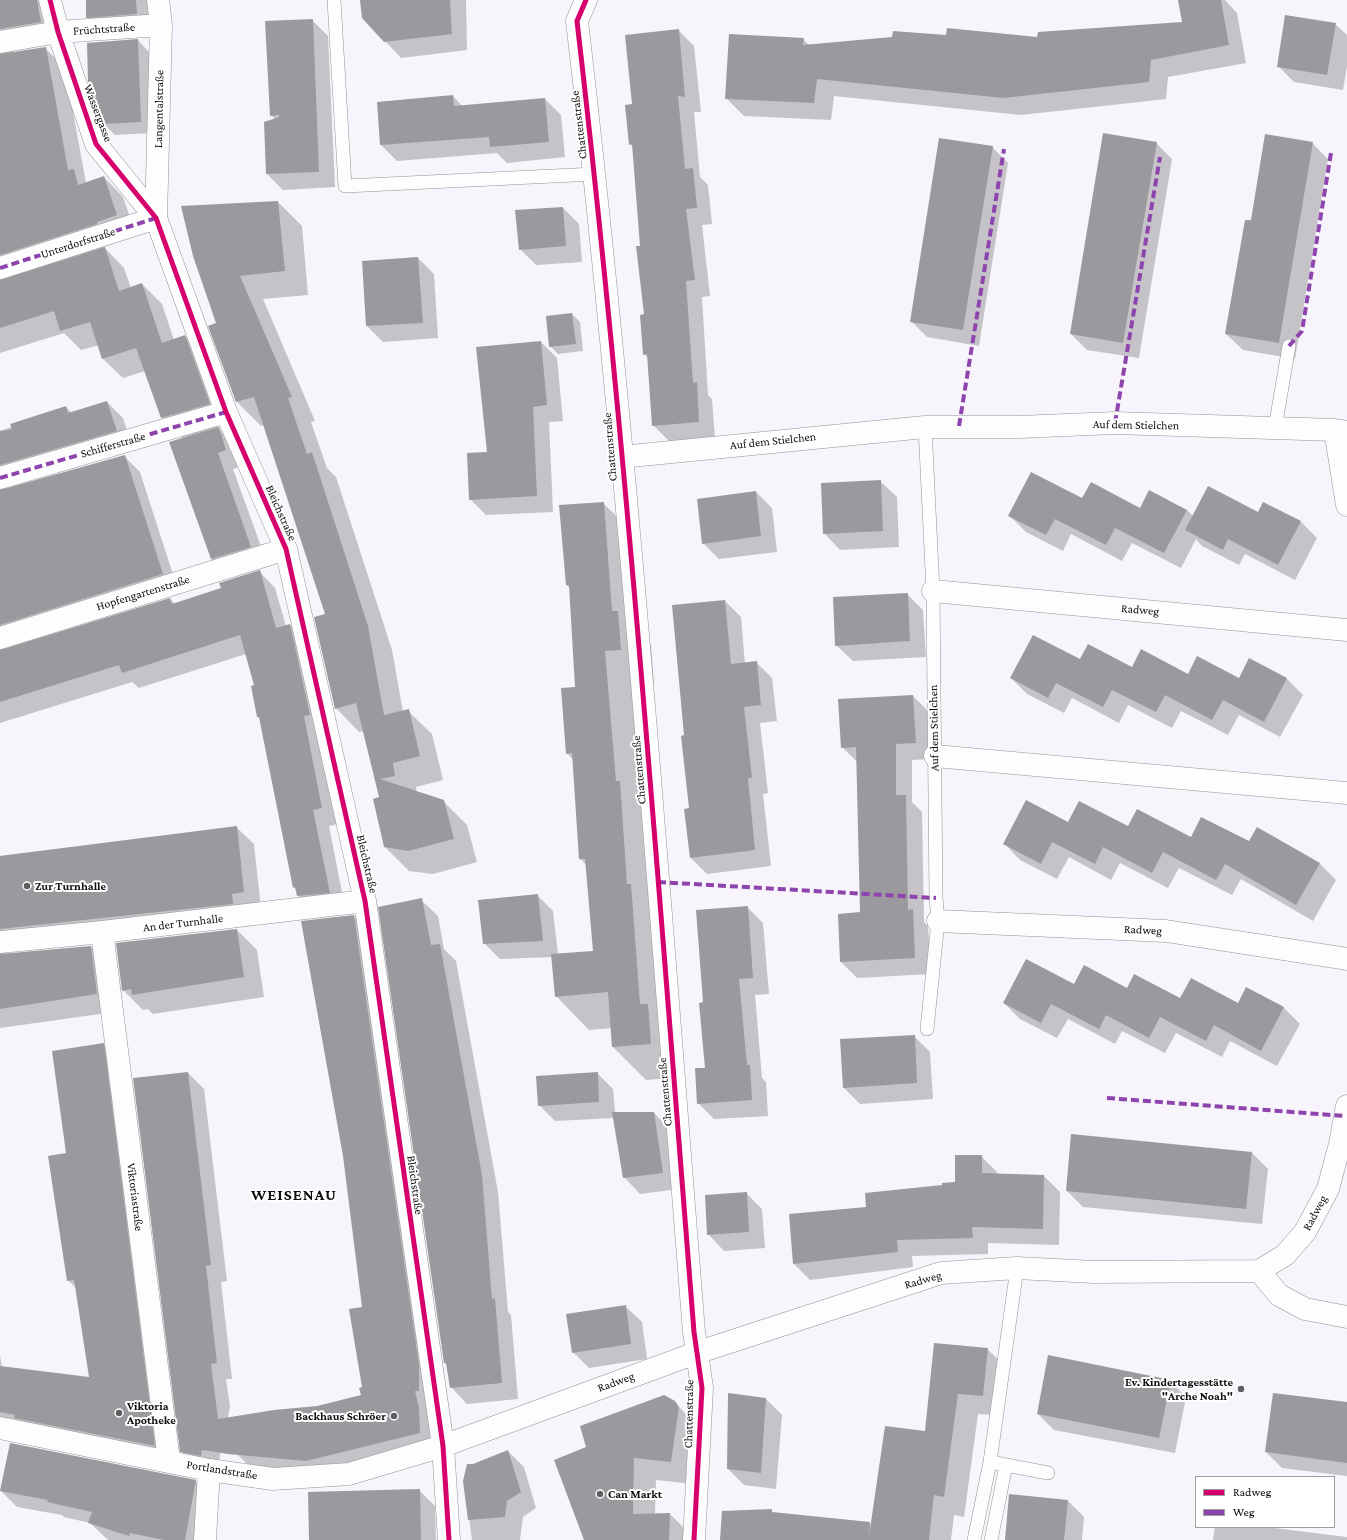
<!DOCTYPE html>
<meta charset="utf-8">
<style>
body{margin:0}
#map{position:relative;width:1347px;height:1540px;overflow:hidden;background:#f7f4fb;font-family:"Crimson Pro",serif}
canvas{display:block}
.legend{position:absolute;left:1195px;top:1476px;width:140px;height:52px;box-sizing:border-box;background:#fff;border:1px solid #9f9f9f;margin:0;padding:5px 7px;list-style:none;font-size:12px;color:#0e0e0e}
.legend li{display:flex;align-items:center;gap:8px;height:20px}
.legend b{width:20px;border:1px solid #9f9f9f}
</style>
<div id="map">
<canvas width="1347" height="1540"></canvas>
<ul class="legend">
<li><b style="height:5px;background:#d6006c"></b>Radweg</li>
<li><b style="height:5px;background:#8e44ad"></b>Weg</li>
</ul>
</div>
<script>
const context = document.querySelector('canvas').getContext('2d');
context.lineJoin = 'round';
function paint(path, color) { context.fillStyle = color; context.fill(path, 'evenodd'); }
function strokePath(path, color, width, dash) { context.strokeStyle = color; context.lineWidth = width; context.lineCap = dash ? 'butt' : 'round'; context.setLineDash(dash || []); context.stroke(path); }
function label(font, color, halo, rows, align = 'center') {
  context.font = font + ' "Crimson Pro",serif'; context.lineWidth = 4; context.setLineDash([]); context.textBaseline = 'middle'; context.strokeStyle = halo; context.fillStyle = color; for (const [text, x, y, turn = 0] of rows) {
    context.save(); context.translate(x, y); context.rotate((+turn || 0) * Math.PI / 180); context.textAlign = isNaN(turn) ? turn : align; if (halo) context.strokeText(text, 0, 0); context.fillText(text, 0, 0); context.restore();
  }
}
paint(new Path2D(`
 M0,0h51l9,42 -43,7 -7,5 35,-6 20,20 21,115 18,-6 19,20 13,38 -32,12 20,21 7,20 11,-4 20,20 12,36 11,-4 19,19 25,68 -12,4 18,17 7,22 -9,3 34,94 -39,12 -17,-16 -28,-120 -21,-22 -17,-46 -22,7 -20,-19 -4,-14 -18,5 -17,-17 -64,20z
 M87,0h71v34l-50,4 -21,-21z
 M361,0h105l1,50 -66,8 -16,-17z
 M1194,0h31l12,13 9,50 -78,14 -2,22 -145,16 -187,-19 -3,24 -87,-4 -18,-18 77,-59 7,7 137,-10 91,2 145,-15z
 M312,20l16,16 7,151 -52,3 -16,-16 9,-54 -5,-5z
 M1335,24l12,11v31l-4,24 -49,-8 -16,-16z
 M678,30l16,16 7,66h-7l6,65 8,8 4,39 -10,1 8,71 -8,1 6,98 4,4 3,39 -46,3 -16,-16 -5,-67 -4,-4 1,-39 -11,-167 -4,-4 3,-39z
 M138,40l11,12 4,81 -38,2 -12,-12z
 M453,96l10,11 82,-8 16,16 4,42 -58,6 -10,-10 -100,8 -16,-16 -3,-43z
 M1156,143l16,16 -33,199 -52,-8 -16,-16z
 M1312,143l16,16 -33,200 -52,-9 -17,-16 26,-113z
 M992,147l16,16 -29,183 -52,-9 -16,-16z
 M278,202l24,24 6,69 -45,4 52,122 -4,1 16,46 9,9 56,173 11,62 5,-1 24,23 11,46 -27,7 1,6 26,8 24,24 10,37 -44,12 -24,-3 -24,-24 -4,-49 -17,-67 -5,1 -23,-24 -10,-93 -62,-190 -3,1 -24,-24 -27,-75 7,-3 -23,-68z
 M563,208l16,16 3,38 -46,3 -16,-16z
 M418,258l16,16 4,64 -55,4 -16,-16z
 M572,314l8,8 3,29 -25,3 -8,-8z
 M541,342l16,16 6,63 -14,1 4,90 -67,3 -16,-16 18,-46z
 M107,402l16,16 9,29 -125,38 -3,6 120,-35 16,16 38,118 -171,55 -3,6 166,-52 5,5 47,-15 37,-18 16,17 11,38 4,-1 16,16 32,183 -9,2 16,82 -31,4 -16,-16 -1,-6 -3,-3 -34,-168 -2,-2 -3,-31 -9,-32 -107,34 -7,-6 -132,41v-292l66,-24 6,6z
 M880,481l17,16 2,50 -59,3 -16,-17z
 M756,492l16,16 5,44 -58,7 -16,-16z
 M1083,500l57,9 47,1 6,6 65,-2 6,-11 37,19 16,16 -22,42 -50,-26 -6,11 -37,-19 -6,-7 -15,29 -49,-25 -10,18 -51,-27 -8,17 -37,-19 -16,-16z
 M603,503l34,33 8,103 6,6 3,38 -16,1 46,393 -38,3 -33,-33 -1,-19 -23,2 -33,-34 -3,-39 -53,2 -16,-16 53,-48 16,16 5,43 36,-2 -7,-87 -7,-6 -7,-99 -6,-7 9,-65 -6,-100 -4,-3z
 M907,594l16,16 3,47 -73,4 -17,-16z
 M725,601l16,16 4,47 11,-2 16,16 5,43 -17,2 8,70 -5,1 8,72 -64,8 -16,-16 -1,-49 -5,-73z
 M1080,660l108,15 51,4 47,-1 17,17 -23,42 -41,-22 -11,20 -47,-24 -9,17 -44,-23 -9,18 -47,-25 -8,15 -37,-19 -16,-16z
 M913,696l16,16 2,47 -19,1v42l10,10 2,110 4,4 3,48 -74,4 -16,-16 20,-49 -3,-150 -16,-16z
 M1069,823l60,4 62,11 58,4 8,-13 63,35 16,16 -23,41 -72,-42 -9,16 -53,-27 -11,20 -48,-25 -9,17 -42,-23 -12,22 -37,-19 -16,-17z
 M236,827l18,17 7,65 -250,40 -6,6 86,-8 17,17 6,48 -114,16v-172z
 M421,900l17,16 6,33 12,12 42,231 10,120 3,3 7,84 -51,5 -16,-17 -3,-21 -3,-3z
 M747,907l16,16 6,71 -14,1 7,83 4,4 2,34 -54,3 -16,-16 8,-34 -2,-66z
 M354,916l19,19 64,517 -111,27 -70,-6 -19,-19 80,-47 45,-11 1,-88z
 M237,930l20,20 7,47 -111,17 -5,-5 -5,1 -20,-20z
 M1074,986l106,14 58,4 9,-16 37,20 16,16 -23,42 -47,-25 -8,16 -46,-24 -11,20 -43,-22 -7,13 -47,-25 -11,19 -37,-19 -16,-16z
 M914,1036l16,16 3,47 -73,5 -16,-16z
 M103,1044l18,18 50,401 -171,-36v-72l2,13 88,10 -14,-90 -8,-8v-126z
 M188,1073l16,16 23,192 -6,1 11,97h-6l4,28 -13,64 -19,-4 -17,-16z
 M597,1073l16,16 2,24h39l16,16 8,60 -38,5 -16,-17 -10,-59 -59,3 -16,-16z
 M1252,1153l16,16 -6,55 -179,-17 -16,-16z
 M981,1156l16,16v2l47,2 16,16 -1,53 -71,-2v11l-76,2 1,11 -103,13 -16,-16 73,-56 89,-25z
 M746,1193l16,16 3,39 -41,3 -16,-17z
 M625,1306l17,16 5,37 -58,9 -16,-16z
 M987,1349l21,20 -5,47 -25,-2 -14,103 -10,-2 -3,25h-230l50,-30 3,3 98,11 54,-92z
 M1170,1381l16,16 -11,56 -121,-23 -16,-16z
 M766,1399l16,16 -6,74 -32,-4 -16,-16z
 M674,1402l23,23 -4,59 -37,-4 -1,34h15l22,22v4h-107l2,-92z
 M1347,1403v73l-65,-8 -16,-16z
 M508,1451l16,16 12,41 -13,9 -3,23h-48l-8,-60 9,-15z
 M195,1481l16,16 -8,43h-95l-18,-17 -26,-6 -2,-2 -45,-8 -16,-16z
 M419,1490l16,16 1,34h-126z
 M1068,1501l16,16 -2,23h-76z
 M1215,1527h51l81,10v3h-134z`), '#0003');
paint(new Path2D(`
 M0,0h37l4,22 -41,7z
 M86,0h50l1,14 -51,4z
 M360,0h90l2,34 -68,8 -22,-24z
 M1178,0h43l8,45 -78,15 -2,22 -146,16 -186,-19 -3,24 -89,-4 4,-65 75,4 -1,7 89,-8 1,-6 53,4 1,-7 90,9 1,-5 144,-10z
 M1285,15l51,8 -9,52 -50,-8z
 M313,19l6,153 -53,2 -2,-52 15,-5v-2l-9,1 -5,-95z
 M679,29l6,68 -7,-1 7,73 8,-1 4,40 -11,1 9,71 -9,1 7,102 4,-1 2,40 -47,4 -5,-72 -4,1 -3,-40 4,-1 -8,-68h4l-8,-102 -3,1 -4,-40 7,-1 -7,-69z
 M138,39l3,83 -39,2 -14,-42 -1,-39z
 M46,47l22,123 6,-1 4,16 26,-9 13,39 -20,7v2l-97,31v-201z
 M453,95l1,11 91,-8 4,44 -59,5 -1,-10 -109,8 -3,-43z
 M1103,133l54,9 -34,201 -53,-9z
 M1265,134l48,8 -34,201 -54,-9 20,-114h6z
 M939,138l54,8 -30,184 -53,-8z
 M278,201l7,70 -45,5 52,121 -4,1 19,56 5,-2 56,174 16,89 25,-6 11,47 -27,7 2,13 -15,3 64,21 10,39 -46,12 -24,-4 -11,-48 6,-2 -23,-94 -21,6 -21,-92 11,-3 -71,-217 -18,5 -28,-76 8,-3 -23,-67 -12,-50z
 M563,207l3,39 -47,4 -4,-40z
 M105,247l14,44 23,-8 20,60 23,-8 25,69 -49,14 -25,-70 -34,11 -12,-37 -30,9 -6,-20 -54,17v-48z
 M418,257l5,66 -57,3 -4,-65z
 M572,313l4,31 -27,3 -3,-31z
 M541,341l6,64 -14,2 4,89 -68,4 -2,-47 20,-1 -11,-105z
 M107,401l10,30 -117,34v-34l12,-2 -2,-5 56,-18 2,7z
 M219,427l7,23 -8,3 33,94 -40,12 -42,-117z
 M125,455l38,119 -163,51v-135z
 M1031,472l51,26 9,-16 49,26 9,-18 38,20 -23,43 -49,-25 -9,17 -51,-26 -9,16 -38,-19z
 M881,480l2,51 -60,3 -2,-51z
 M1208,486l50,26 5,-10 38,19 -23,44 -50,-26 -5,11 -38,-20z
 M756,491l5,45 -59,8 -5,-45z
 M604,502l8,109h6l3,39 -16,1 11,130h4l7,103h4l9,120h8l3,40 -39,3 -4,-55 -53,5 -4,-43 42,-3 -8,-92h-6l-7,-106 -6,1 -5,-66 14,-1 -6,-102h-3l-7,-80z
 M260,570l16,58 14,-4 20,91 -6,1 18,92 -9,2 17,83 -33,3 -2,-9 -2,1 -34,-171h-2l-6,-31 3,-1 -14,-50 -118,38 -3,-8 -119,37v-52l170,-52 2,6 49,-16 -2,-5z
 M908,593l2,48 -75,5 -2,-49z
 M725,600l6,64 26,-3 4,44 -17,2 8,71h-4l7,72 -65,8 -6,-49 5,-1 -8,-72 3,-1 -12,-130z
 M1033,635l47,24 8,-15 44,23 9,-18 47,25 9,-18 42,22 10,-20 38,20 -23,44 -41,-22 -11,20 -47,-25 -9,17 -44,-22 -9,17 -47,-24 -8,15 -38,-20z
 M913,695l3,48 -20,1v51h10l2,115 5,-1 2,49 -75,4 -2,-48 22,-2 -4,-165 -15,1 -3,-49z
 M1026,800l42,22 11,-21 49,25 9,-17 54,28 10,-20 48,24 8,-14 63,36 -24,42 -71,-41 -9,16 -53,-28 -11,21 -49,-26 -8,17 -43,-22 -11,22 -38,-20z
 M237,826l7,66 -12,2 1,10 -233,25v-73z
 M538,894l5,47 -60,3 -5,-44z
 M422,898l9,47 9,-1 42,231 10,124 3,-1 7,85 -52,5 -4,-25h-2l-66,-456z
 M748,906l5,72 -14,1 8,86h3l2,35 -55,4 -2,-36h10l-6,-65 4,-1 -7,-92z
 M354,915l65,450v26h-4l4,17 1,25 -114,28 -78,-7 -26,-4 -1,6 -21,-4 -47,-374 55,-6 23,193 -5,1 11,97 -6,1 7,55 56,-9 43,-4 44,-11 -2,-7 3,-1 -13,-78 13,-2 -19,-151 -42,-235z
 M237,929l7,48 -112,18 -1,-6 -9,2 -6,-48z
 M91,946l6,48 -97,15v-55z
 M1026,959l48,25 10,-19 43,23 7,-14 46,24 11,-20 47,25 8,-16 38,20 -23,44 -47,-26 -8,16 -46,-24 -11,21 -43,-23 -7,14 -48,-25 -10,19 -38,-20z
 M915,1035l2,48 -74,5 -3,-49z
 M104,1043l51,403 -141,-28 1,-3 -15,-3v-46l89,11 -15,-97 -7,1 -19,-125 18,-3 -14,-102z
 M598,1072l1,30 -61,4 -2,-30z
 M612,1112h42l9,61 -40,5z
 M1071,1134l181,18 -6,57 -180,-18z
 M955,1155h27v18l62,2 -1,54 -71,-2 1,11 -76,2 1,12 -105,12 -4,-50 77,-7 -1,-14 77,-8v-2l13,-1z
 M747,1192l2,40 -42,3 -2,-40z
 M626,1305l5,39 -59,9 -6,-39z
 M934,1343l54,5 -5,48 -25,-2 -14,103 -10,-2 -5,45h-209l2,-29 50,-2v3l98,10 -1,14 16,-110 40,5z
 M1048,1355l123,25 -12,58 -122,-24z
 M728,1393l38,5 -5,75 -34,-4z
 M1273,1393l74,9v61l-82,-11z
 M664,1395l11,6 4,6 -8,55 -37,-4 -1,56 37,-1 -1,27h-85l-30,-80 32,-13 -6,-21z
 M10,1443l186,37 -11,60h-21l-34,-7 -1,3 -41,-13 4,-11 -45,-10 1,-2 -48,-9z
 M508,1450l13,42 -14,9 -2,16 -37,3 -5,-39 4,-17h6z
 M420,1489l1,51h-112l-1,-48z
 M1009,1494l59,6 -4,40h-59z`), '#9b999e');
const service = new Path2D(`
 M334,0l11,186 250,-12
 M925,427l8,164 3,307 2,23 -11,108
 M1275,428l14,-82
 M1017,1268l-27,194 58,11
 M974,1540l16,-78
 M991,1540l15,-75`);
const minor = new Path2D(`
 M50,0l8,32 38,112 60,74 70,194 60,137 79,352 78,545 6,94
 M586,0l-9,21c51,436 82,874 117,1311l8,56 -8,152
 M0,42l58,-10 103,-7
 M156,218l5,-193 -3,-25
 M0,268l156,-50
 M1335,430l12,75
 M621,457l304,-30h94l96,-4 220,7 12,2
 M0,478l226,-66
 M933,591l414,39
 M0,638l286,-89
 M935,756l412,37
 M938,921l228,10 181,28
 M102,932l67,529
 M0,942l102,-10 263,-31
 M1259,1271l20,24 26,14 42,8
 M0,1428l209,42 64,9 76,-5 94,-28 253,-93 245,-80 76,-5 77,4 165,-1 26,-16 20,-23 23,-43 12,-45 7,-38
 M205,1540l4,-70`);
strokePath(service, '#939295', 14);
strokePath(minor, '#939295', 23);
strokePath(service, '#fefdfe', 13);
strokePath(minor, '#fefdfe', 22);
strokePath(new Path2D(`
 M0,268l156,-50
 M1289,346l13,-15 29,-178
 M1115,423l45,-266
 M959,426l45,-277
 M0,478l226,-66
 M658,882l278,16
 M1107,1098l238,18`), '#8e44ad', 4, [8, 4]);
strokePath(new Path2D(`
 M50,0l8,32 38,112 60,74 70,194 60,137 79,352 78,545 6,94
 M586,0l-9,21c51,436 82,874 117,1311l8,56 -8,152`), '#d6006c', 5);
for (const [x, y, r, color] of [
 [27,886,4,"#605e61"],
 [1241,1389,4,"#605e61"],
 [119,1413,4,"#605e61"],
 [394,1416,4,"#605e61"],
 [600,1494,4,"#605e61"]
]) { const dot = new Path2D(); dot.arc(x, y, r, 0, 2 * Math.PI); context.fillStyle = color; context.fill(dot); strokePath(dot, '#fff', 1.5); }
label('12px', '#0e0e0e', '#fff', [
 ["Früchtstraße",104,29,-4],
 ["Langentalstraße",159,109,-89],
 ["Wassergasse",98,113,69],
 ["Chattenstraße",579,125,-97],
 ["Unterdorfstraße",78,243,-18],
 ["Auf dem Stielchen",1136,425,1],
 ["Auf dem Stielchen",773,441,-6],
 ["Schifferstraße",113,445,-16],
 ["Chattenstraße",610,447,-95],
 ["Bleichstraße",281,513,66],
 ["Hopfengartenstraße",143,593,-17],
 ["Radweg",1140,610,5],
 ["Auf dem Stielchen",934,728,-91],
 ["Chattenstraße",639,770,-95],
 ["Bleichstraße",367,864,77],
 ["An der Turnhalle",183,923,-7],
 ["Radweg",1143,930,3],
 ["Chattenstraße",665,1092,-95],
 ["Bleichstraße",415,1185,82],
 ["Viktoriastraße",135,1197,83],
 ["Radweg",1315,1213,-62],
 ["Radweg",923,1280,-16],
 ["Radweg",616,1382,-20],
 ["Chattenstraße",689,1414,-89],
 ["Portlandstraße",222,1470,9]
]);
label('bold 12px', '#0e0e0e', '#fff', [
 ["Zur Turnhalle",35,886],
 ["Ev. Kindertagesstätte",1233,1382,"right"],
 ["\"Arche Noah\"",1233,1396,"right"],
 ["Viktoria",127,1406],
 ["Apotheke",127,1420],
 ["Backhaus Schröer",386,1416,"right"],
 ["Can Markt",608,1494]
], 'left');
context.letterSpacing = '1px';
label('bold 16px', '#0e0e0e', '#fff', [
 ["WEISENAU",294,1195]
]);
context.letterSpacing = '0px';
</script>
